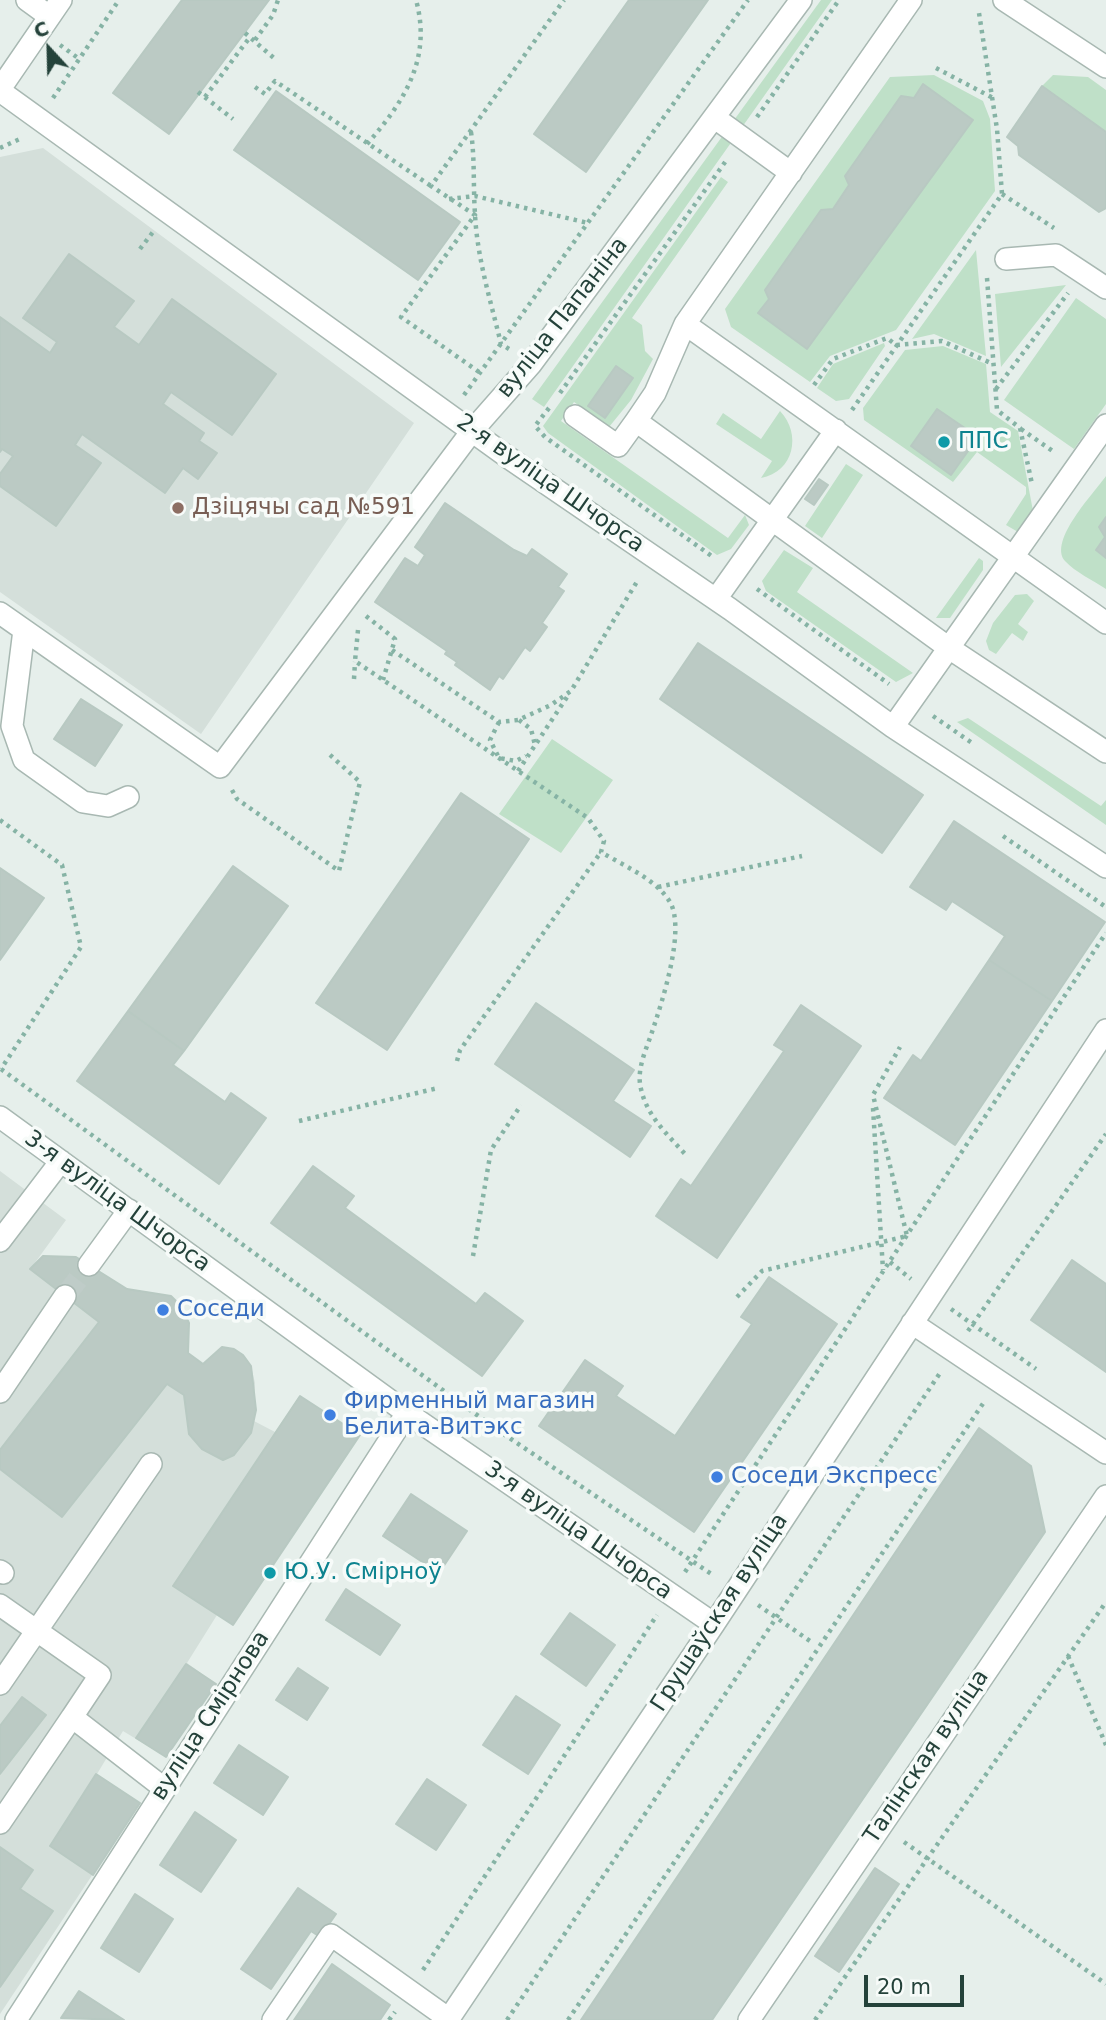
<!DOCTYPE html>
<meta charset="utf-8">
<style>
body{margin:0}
#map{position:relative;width:1106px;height:2020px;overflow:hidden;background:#e6efeb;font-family:"DejaVu Sans",sans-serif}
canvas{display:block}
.north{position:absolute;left:14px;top:14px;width:70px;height:70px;-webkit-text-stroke:5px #f7fbf9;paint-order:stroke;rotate:338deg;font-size:19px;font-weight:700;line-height:28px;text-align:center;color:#24423a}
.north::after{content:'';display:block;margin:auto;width:24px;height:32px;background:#24423a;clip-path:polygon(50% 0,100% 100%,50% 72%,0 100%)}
.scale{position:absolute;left:864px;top:1975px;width:100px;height:32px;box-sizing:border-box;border:4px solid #24423a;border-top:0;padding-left:9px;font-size:21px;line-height:24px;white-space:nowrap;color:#24423a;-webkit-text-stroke:5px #f7fbf9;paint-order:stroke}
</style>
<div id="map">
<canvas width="1106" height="2020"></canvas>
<div class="north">С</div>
<div class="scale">20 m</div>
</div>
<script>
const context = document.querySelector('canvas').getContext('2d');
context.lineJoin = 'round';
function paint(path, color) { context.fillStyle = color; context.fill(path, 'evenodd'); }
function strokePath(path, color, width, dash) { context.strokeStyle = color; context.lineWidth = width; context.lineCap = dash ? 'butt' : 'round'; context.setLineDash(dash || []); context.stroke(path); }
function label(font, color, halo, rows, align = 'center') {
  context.font = font + ' "DejaVu Sans",sans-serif'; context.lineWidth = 7; context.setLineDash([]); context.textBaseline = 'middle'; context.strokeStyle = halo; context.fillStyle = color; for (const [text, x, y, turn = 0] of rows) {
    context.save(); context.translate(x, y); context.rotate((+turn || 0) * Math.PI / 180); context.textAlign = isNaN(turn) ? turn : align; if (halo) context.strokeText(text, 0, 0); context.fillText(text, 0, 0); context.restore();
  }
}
paint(new Path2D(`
 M43,148l371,275 -213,311 -201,-142v-435z
 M0,1171l66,49 -32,44 9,-8 33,1 51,32 44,7 10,10 8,17 -1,30 15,11 19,-17 12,2 17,17 4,17 -1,38 21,11 25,-36 60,39 -127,190 -16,-10 -30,48 29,21 -50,73 -43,-26 -26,43 43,29 -140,211z`), '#d4dfda');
paint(new Path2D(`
 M821,0h11l-288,407 -12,-8z
 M934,75l49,26 7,18 5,72 -99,139 -66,26 -20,26 -79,-55 -6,-18 165,-232z
 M1053,75l35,2 18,13v42l-64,-46z
 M721,177l7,5 -96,136 10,7 3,26 8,8 -22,41 -22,27 -35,-25 -13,19 167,117 17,-23 4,10 -18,24 -14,6 -169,-122 -5,-7z
 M976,250l10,106 -52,-22 -22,5z
 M1066,285l-65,82 -6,-73z
 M1076,298l30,21v85l-32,45 -70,-49z
 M884,343l1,3 -36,53 -13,2 -19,-13 16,-24z
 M943,346l43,18 4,48 28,19 15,80 -15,21 -12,-7 20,-31v-7l-49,-35 -24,30 -89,-62 -1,-12 42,-58z
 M780,411c22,23 14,61 -19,67l11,-17 -56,-37 7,-11 38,26z
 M846,464l17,11 -41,63 -17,-12z
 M1106,476v113c-12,-8 -31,-17 -41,-28 -17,-20 29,-68 41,-85z
 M784,550l29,18 -16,24 116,81 -17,9 -130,-91 -4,-10z
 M979,558l4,3v9l-33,48h-14z
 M1027,594l7,7 -16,23 10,8 -5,9 -11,-8 -16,21 -7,-4 -3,-9 7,-18 22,-28z
 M968,718l133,88 5,-6v25l-149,-103z
 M552,739l61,41 -52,73 -62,-39z`), '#bfe0c8');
const building = new Path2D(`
 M182,0h87l-100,134 -56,-41z
 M629,0h79l-122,172 -52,-38z
 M923,84l50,36 -166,229 -49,-36 11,-14 -4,-9 56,-80 12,-1 16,-24 -4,-9 56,-80 13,2z
 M1042,86l64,46v76l-7,4 -80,-57 -1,-9 -11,-9z
 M276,91l184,131 -42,58 -184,-130z
 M69,254l65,47 -20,26 25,18 33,-46 104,75 -44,61 -61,-43 -8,12 41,29 -5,8 18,12 -19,26 -15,-11 -18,25 -83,-59 -7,11 26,18 -45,63 -56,-40v-12l13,-18 -11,-7 -2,3v-135l50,36 7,-11 -34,-24z
 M616,366l17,12 -28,40 -17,-12z
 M937,409l41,28 -27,38 -40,-29z
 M819,479l9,6 -14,20 -9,-6z
 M445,503l69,47 13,6 5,-7 35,25 -9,13 6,4 -22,32 5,4 -17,24 -5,-4 -22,32 -4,-3 -9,14 -35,-25 2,-3 -12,-8 2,-3 -72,-49 30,-44 13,8 7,-11 -10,-8z
 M1106,517v41l-10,-8 9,-13 -6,-10z
 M698,643l225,152 -41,58 -222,-154z
 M81,699l41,26 -27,41 -41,-27z
 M461,793l68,46 -142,211 -71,-47z
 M954,821l151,101 -53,79 -63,-41 16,-24 -53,-35 -6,9 -36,-23z
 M233,866l55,40 -104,145 -56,-40z
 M0,868l44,30 -44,62z
 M989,960l63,41 -97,144 -71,-47 29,-43 8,6z
 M536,1003l98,67 -21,31 38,25 -21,31 -135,-93z
 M801,1005l60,41 -144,212 -61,-42 25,-37 10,7 49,-71 44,-64 -10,-6z
 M128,1011l56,40 -11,14 52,37 6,-9 35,25 -47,66 -142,-103z
 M313,1166l41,30 -9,12 131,96 9,-11 38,28 -41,55 -211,-153z
 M43,1256l33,1 51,32 44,7 10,10 8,17 -1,30 15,11 19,-17 12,2 9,6 8,11 5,44 -5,23 -17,22 -11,5 -21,-11 -13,-15 -5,-39 -17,-11 -105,133 -62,-48v-19l99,-128 -69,-53z
 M1072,1260l34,24v88l-75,-52z
 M769,1277l68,47 -143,208 -155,-106 46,-66 38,26 -7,10 59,40 77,-112 -11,-7z
 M300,1396l60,39 -127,190 -60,-39z
 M979,1428l52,38 14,66 -333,488h-131z
 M411,1494l56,37 -28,42 -56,-37z
 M346,1589l54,36 -20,30 -54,-35z
 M570,1613l45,32 -29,41 -45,-32z
 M186,1664l30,20 -50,73 -30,-19z
 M298,1668l30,20 -21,32 -31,-20z
 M516,1696l44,29 -32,49 -45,-29z
 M22,1697l24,18 -46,59v-48z
 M239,1745l49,32 -25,38 -49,-32z
 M96,1774l44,29 -47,72 -43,-29z
 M427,1779l39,26 -30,45 -40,-26z
 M195,1812l41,28 -35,52 -41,-27z
 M0,1847l33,23 -13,19 33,22 -53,76z
 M875,1868l24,16 -60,88 -24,-16z
 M298,1888l38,26 -16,23 -9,-6 -40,58 -30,-20z
 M135,1894l38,25 -34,53 -38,-24z
 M332,1964l58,41 -10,15h-86z
 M79,1991l45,29 -63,-2z`);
paint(building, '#bbcac4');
strokePath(building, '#b8c9c2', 2);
strokePath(new Path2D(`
 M65,1296l24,-31`), '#bfccc8', 21, [21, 10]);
const minor = new Path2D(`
 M27,0l22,16
 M911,0l-226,324 421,299
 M1004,0l102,67
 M0,89l61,-89
 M0,91l509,367 221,151 163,118 213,140
 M715,118l76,55
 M1006,259l50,-4 50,33
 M685,324l-30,69 -19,28 313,227 157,104
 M575,416l43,30 18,-25
 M716,599l120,-169
 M0,613l220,154 252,-336 59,-67 270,-364
 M24,630l-12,96 12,34 59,42 25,4 20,-9
 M893,727l213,-302
 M0,1117l407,296 307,211
 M0,1241l61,-80
 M89,1265l40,-55
 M912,1323l194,130
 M0,1392l65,-96
 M0,1571l3,2
 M0,1605l100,70 -28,42 93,72
 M0,1684l151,-220
 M0,1823l72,-106
 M16,2020l391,-607
 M273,2020l58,-85 118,84
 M448,2020l266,-396 392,-594
 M749,2020l357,-524`);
strokePath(minor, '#a8b8b2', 24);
strokePath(new Path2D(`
 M245,33l30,26
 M255,40l18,-25 5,-15
 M60,45l18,13
 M936,68l57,30
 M255,87l10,7 10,-13 156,105
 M198,92l35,27
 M205,97l45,-60
 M53,98l66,-98
 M757,117l82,-117
 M471,132c4,28 2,54 4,82 2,44 16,88 26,130l8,5
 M367,144c38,-43 65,-86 49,-144
 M0,148l22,-10
 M1002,194l52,34
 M449,199l26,-3 113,27
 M140,249l13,-17
 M987,278l10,132 23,18 12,56
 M479,372l-78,-55 74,-102 -44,-29 133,-186
 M814,385l19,-26 54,-21 9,7 46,-4 51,23
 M996,389l72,-96
 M560,393l168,-235
 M464,395l284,-395
 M549,408l-14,18 10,11 168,120
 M852,410l150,-216 -5,-65 -18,-116
 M1021,429l33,23
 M757,589l132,95
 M366,616l29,23 -12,41
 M358,630l-3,31 233,157 16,23 -3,11c23,14 55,27 69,50 16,28 -8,100 -18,130 -6,18 -16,38 -11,57 6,27 26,45 44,65
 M392,650l107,72 19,-2 33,-15 20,-14 67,-111
 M354,679l1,-17
 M933,716l39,27
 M519,720l12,9 4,16
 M499,722l-9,18 9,18 17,3 10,-5
 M518,771l51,-77
 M232,790l5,9 102,72 21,-89 -31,-28
 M0,820l62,45 19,82 -80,122
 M1003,836l103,71
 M658,887l144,-31
 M457,1061l3,-11 141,-198
 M1,1069l498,362 214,144
 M873,1108l10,162
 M299,1121l139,-33
 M473,1256l18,-106 30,-45
 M890,1262l21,17
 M737,1297l25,-26 145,-35 -34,-141 27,-48
 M951,1309l85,60
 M968,1331l138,-197
 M685,1572l421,-639
 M758,1605l52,36
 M1068,1656l38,89
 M904,1842l202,142
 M423,1970l234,-355
 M389,2020l6,-8
 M507,2020l433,-647
 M568,2020l416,-618
 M815,2020l291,-418`), '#86b3a5', 4.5, [3.5, 5]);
strokePath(minor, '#fff', 21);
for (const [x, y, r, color] of [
 [944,442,7,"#0f9aa8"],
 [178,508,7,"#8d6e63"],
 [163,1310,7,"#3f7fe0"],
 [330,1415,7,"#3f7fe0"],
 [717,1477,7,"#3f7fe0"],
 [270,1573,7,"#0f9aa8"]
]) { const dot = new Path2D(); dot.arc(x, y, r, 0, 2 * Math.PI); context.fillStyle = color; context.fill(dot); strokePath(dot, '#f7fbf9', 2.5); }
label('23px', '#24423a', '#f7fbf9', [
 ["вуліца Папаніна",563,318,-52],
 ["2-я вуліца Шчорса",550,484,35],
 ["3-я вуліца Шчорса",117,1202,36],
 ["3-я вуліца Шчорса",578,1531,35],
 ["Грушаўская вуліца",720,1613,-57],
 ["вуліца Смірнова",211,1716,-57],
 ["Талінская вуліца",927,1757,-56]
]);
label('23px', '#0d838f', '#f7fbf9', [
 ["ППС",958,442],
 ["Ю.У. Смірноў",284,1573]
], 'left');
label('23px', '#785e54', '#f7fbf9', [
 ["Дзіцячы сад №591",192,508]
], 'left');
label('23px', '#366cbe', '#f7fbf9', [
 ["Соседи",177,1310],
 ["Фирменный магазин",344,1402],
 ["Белита-Витэкс",344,1428],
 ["Соседи Экспресс",731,1477]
], 'left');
</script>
